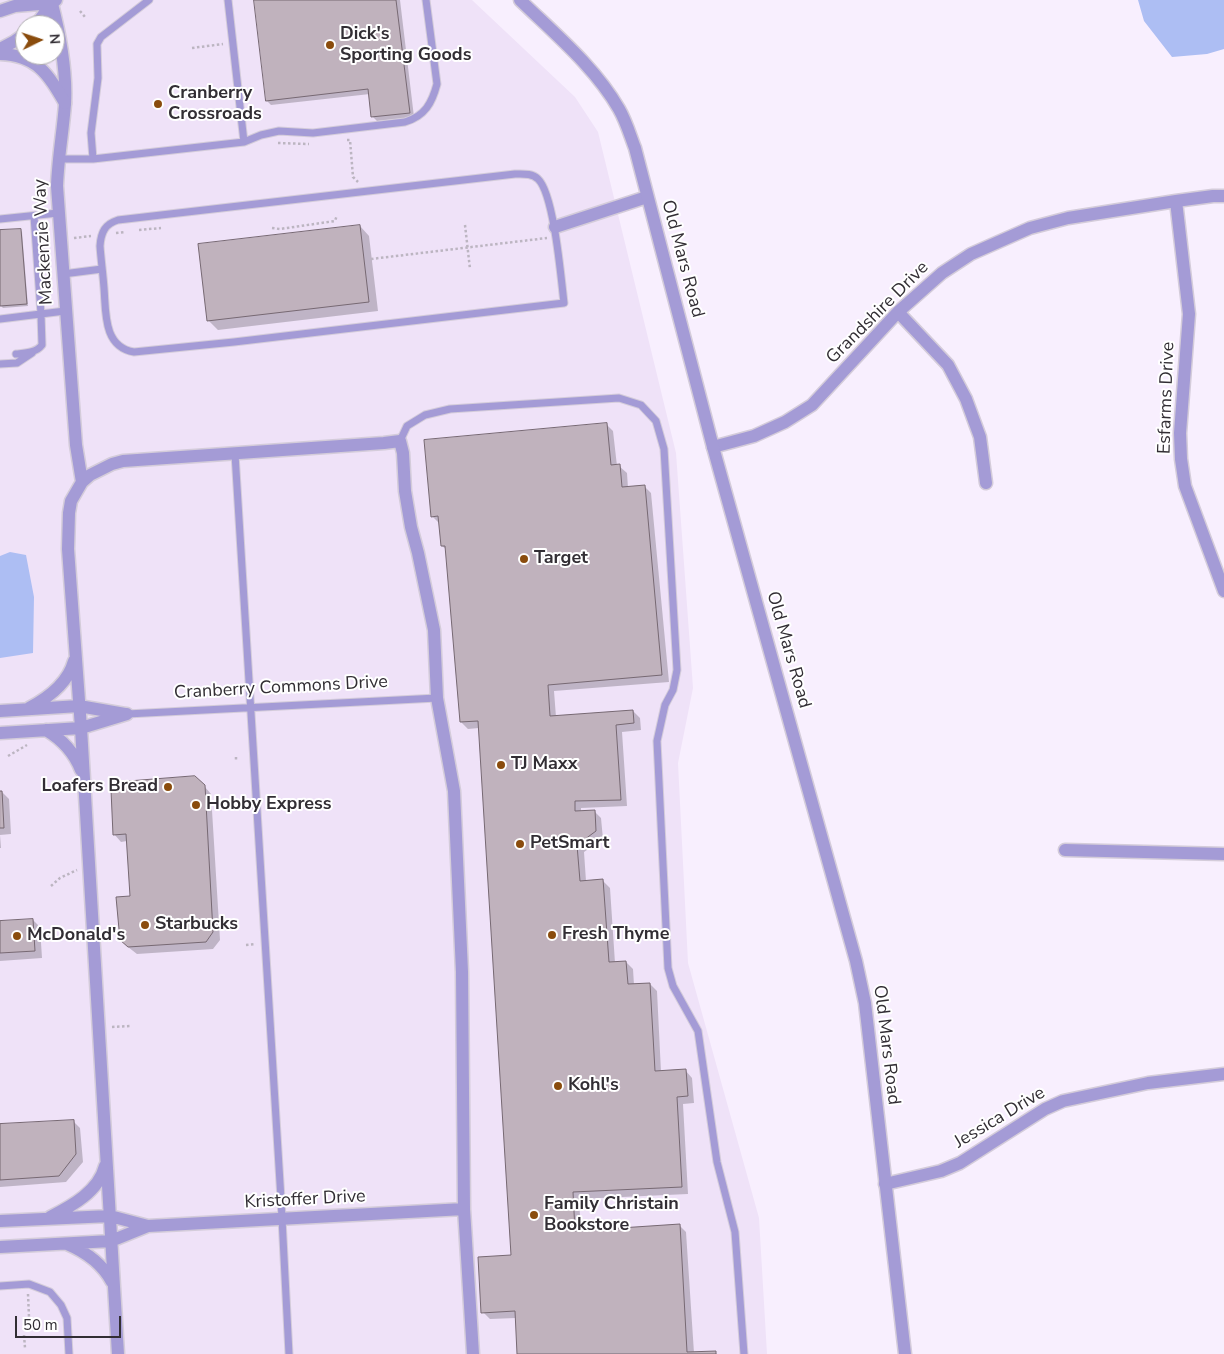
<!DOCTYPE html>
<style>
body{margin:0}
#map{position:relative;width:1224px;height:1354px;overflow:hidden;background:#f8effe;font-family:"Nunito Sans",sans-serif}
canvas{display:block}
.north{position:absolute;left:15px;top:15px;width:50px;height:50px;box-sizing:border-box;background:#fff;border:1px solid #adabae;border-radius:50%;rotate:86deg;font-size:14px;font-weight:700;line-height:20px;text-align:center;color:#322e34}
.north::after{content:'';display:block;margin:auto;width:18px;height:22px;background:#8a4c0d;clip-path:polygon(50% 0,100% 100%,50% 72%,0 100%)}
.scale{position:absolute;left:15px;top:1316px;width:106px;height:22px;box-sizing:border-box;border:2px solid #322e34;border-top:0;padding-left:6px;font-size:15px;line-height:18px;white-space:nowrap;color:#322e34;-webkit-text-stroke:4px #fff;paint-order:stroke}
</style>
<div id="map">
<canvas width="1224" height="1354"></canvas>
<div class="north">N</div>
<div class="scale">50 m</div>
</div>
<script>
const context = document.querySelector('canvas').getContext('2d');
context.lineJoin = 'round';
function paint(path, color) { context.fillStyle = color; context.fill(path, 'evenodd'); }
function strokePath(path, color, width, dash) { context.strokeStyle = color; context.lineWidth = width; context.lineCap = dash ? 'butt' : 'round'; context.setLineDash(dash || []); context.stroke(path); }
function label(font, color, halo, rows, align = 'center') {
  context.font = font + ' "Nunito Sans",sans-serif'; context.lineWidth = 4; context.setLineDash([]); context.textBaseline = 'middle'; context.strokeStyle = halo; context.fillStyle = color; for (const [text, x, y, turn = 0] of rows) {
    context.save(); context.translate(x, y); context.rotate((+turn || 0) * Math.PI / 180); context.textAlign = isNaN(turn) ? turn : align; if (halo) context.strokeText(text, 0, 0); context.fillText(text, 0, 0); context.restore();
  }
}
paint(new Path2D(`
 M0,0h472l103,97 23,35 78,321 17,235 -15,75 10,200 71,255 8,136h-767zM25,25h30v30h-30z`), '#efe2f8');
paint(new Path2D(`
 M1138,0h86v49l-17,5 -35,3 -28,-36z
 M10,552l16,3 8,42 -1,56 -33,5v-102z`), '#adbef3');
paint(new Path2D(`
 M255,0h145l14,117 -37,4 -4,-4 -3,-23 -99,11 -4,-4z
 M360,226l9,10 9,75 -160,19 -10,-10z
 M20,230l2,2 6,74 -25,2 -2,-2 -1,-13v-61z
 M606,424l7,7 4,35h2l8,7 1,15 16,-2 7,7 18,189 -115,9 2,26 77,-6 7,7 1,12 -19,2 5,74 -46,2v4l13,-1 7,7 2,21 -19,13 2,29h17l7,7 5,75 11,-1 7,7 1,16 16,-1 7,7 4,81 24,-2 7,8 2,25 -11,1 5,90 -109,5 2,33 98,-7 7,7 8,121 21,-1 2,2h-199l-2,-36 -26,1 -7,-7 29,-56 -33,-528 -11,1 -7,-7 -14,-172 -5,-4 -3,-23 -7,-7z
 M204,786l7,8 9,146 -7,9 -76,5 -9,-7 3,-49 -4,-57 -6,1 -7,-8z
 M0,792h2l7,7 2,35 -11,1 1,13h-1z
 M33,920l7,7 2,31 -42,3v-39z
 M73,1121l7,7 3,34 -17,20 -66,5v-62z`), '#0003');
const building = new Path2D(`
 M254,0h142l14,113 -39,4 -3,-28 -102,12z
 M360,225l9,77 -162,19 -9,-77z
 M21,229l6,75 -27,2v-76z
 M607,423l4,42 9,-1 2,23 23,-2 17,190 -114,10 2,31 83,-6 1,13 -18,2 5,75 -46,1v10l20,-1 1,21 -19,14 3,36 23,-2 6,83 17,-1 2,23 22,-1 5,88 31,-2 2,27 -11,1 5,90 -109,5 2,39 105,-7 7,128 29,-1v3h-199l-2,-43 -34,2 -3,-56 33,-2 -33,-534 -18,1 -15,-176h-4l-3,-30 -7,1 -7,-77z
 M195,776l10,9 8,147 -7,10 -78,5 -8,-7 -4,-43 14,-1 -4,-62 -13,1 -2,-45 8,-8z
 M0,791h2l2,37h-4z
 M33,919l2,32 -35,2v-32z
 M74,1120l2,34 -17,22 -59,4v-56z`);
paint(building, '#c0b2bd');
strokePath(building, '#776973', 1);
const service = new Path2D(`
 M228,0l16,142
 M58,159h35l53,-6 98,-11 17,-7 18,-4 34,2 92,-11c20,-6 27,-19 32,-38l-11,-84
 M93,159l-2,-26 7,-55 -1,-34 4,-7 48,-37
 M515,174c8,0 17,-1 23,5 16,15 23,99 26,124l-330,39 -100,10c-31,-5 -28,-40 -30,-64 -1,-14 -3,-28 -4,-42 1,-14 5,-22 18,-26z
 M0,219l58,-6
 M63,274l39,-5
 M0,319l65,-8
 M16,354c9,-1 20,-1 26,-9l-1,-31 -7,-98
 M0,364l17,-1 15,-10
 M400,441l7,-15 18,-11 25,-6 169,-11 22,7 15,16 8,28 13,221 -4,20 -8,15 -8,36 11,227 5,18 25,45 19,131 18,70 9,122
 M235,454l46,745 8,155
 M127,714l310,-16
 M0,1286l29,-2 21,8 11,13 6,13 2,36`);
const minor = new Path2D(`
 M51,0c9,34 16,69 14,104 -2,27 -7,54 -8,82l19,259 6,37
 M1176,201l13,113 -9,119 1,26 4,27 39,105
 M555,227l92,-30
 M898,312l50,53 18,34 14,38 6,46
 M713,447l41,-11 31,-14 27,-17 86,-93 44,-39 29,-19 59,-26 38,-10 108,-17 37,-5h11
 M29,708c19,-10 39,-25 45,-47
 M0,711l79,-5 46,8
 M46,730c17,10 28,22 35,40
 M0,733l81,-5 46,-14
 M1065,850l159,4
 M885,1184l56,-13 19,-8 85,-54 18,-8 85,-18 76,-9
 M50,1217c22,-11 49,-26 55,-51
 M0,1221l110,-5 38,10 316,-17
 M67,1244c19,8 35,19 45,38
 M0,1247l111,-6 37,-15
 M118,1354l-37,-626 -13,-179 1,-36 2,-12 11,-19 8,-7 22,-11 11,-3 261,-18 16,-2 3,12 2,38 6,36 7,26 16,77 3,68 17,93 8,181 2,237 9,145`);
const tertiary = new Path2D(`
 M520,0c34,33 75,67 99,109 7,12 11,26 16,39l78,299 143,514 9,42 40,351
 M0,11l15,-5 37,-3
 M36,25l16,-22 4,-3
 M0,49l15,-8 10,-7
 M0,54c37,1 48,20 65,49`);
strokePath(service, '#d4ccda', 9);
strokePath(minor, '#d4ccda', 15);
strokePath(tertiary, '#d4ccda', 15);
strokePath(new Path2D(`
 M80,11l5,6
 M192,48l31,-4
 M347,140h3l3,37 5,5
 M278,143l31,1
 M465,225l5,44
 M272,228l8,1 55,-8 2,-6
 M139,230l22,-2
 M116,233l9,-1
 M74,238l17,-2
 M371,259l176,-21
 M8,756l19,-11
 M236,757v5
 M51,886l9,-8 17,-8
 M246,945l10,-1
 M112,1027l18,-1
 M28,1294l1,23
 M24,1335l1,13`), '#bcb5c1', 2.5, [2.5, 2.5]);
strokePath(service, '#a49bd6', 7);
strokePath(minor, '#a49bd6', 12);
strokePath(tertiary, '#a49bd6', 12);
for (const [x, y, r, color] of [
 [330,45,5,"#8a4c0d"],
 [158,104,5,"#8a4c0d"],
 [524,559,5,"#8a4c0d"],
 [501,765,5,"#8a4c0d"],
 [168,787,5,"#8a4c0d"],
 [196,805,5,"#8a4c0d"],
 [520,844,5,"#8a4c0d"],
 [145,925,5,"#8a4c0d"],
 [552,935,5,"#8a4c0d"],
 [17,936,5,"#8a4c0d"],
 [558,1086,5,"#8a4c0d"],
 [534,1215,5,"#8a4c0d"]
]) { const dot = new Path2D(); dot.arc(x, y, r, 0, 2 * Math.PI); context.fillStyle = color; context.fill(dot); strokePath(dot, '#fff', 2); }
label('bold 18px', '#322e34', '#fff', [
 ["Dick's",340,35],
 ["Sporting Goods",340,56],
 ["Cranberry",168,94],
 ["Crossroads",168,115],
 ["Target",534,559],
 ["TJ Maxx",511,765],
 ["Loafers Bread",158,787,"right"],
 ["Hobby Express",206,805],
 ["PetSmart",530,844],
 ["Starbucks",155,925],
 ["Fresh Thyme",562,935],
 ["McDonald's",27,936],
 ["Kohl's",568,1086],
 ["Family Christain",544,1205],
 ["Bookstore",544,1226]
], 'left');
label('18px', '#322e34', '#fff', [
 ["Mackenzie Way",44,242,-93],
 ["Old Mars Road",682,259,75],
 ["Grandshire Drive",878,313,-45],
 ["Esfarms Drive",1167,398,-88],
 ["Old Mars Road",788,650,74],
 ["Cranberry Commons Drive",281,688,-3],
 ["Old Mars Road",886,1045,83],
 ["Jessica Drive",1000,1118,-31],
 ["Kristoffer Drive",305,1200,-3]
]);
</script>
